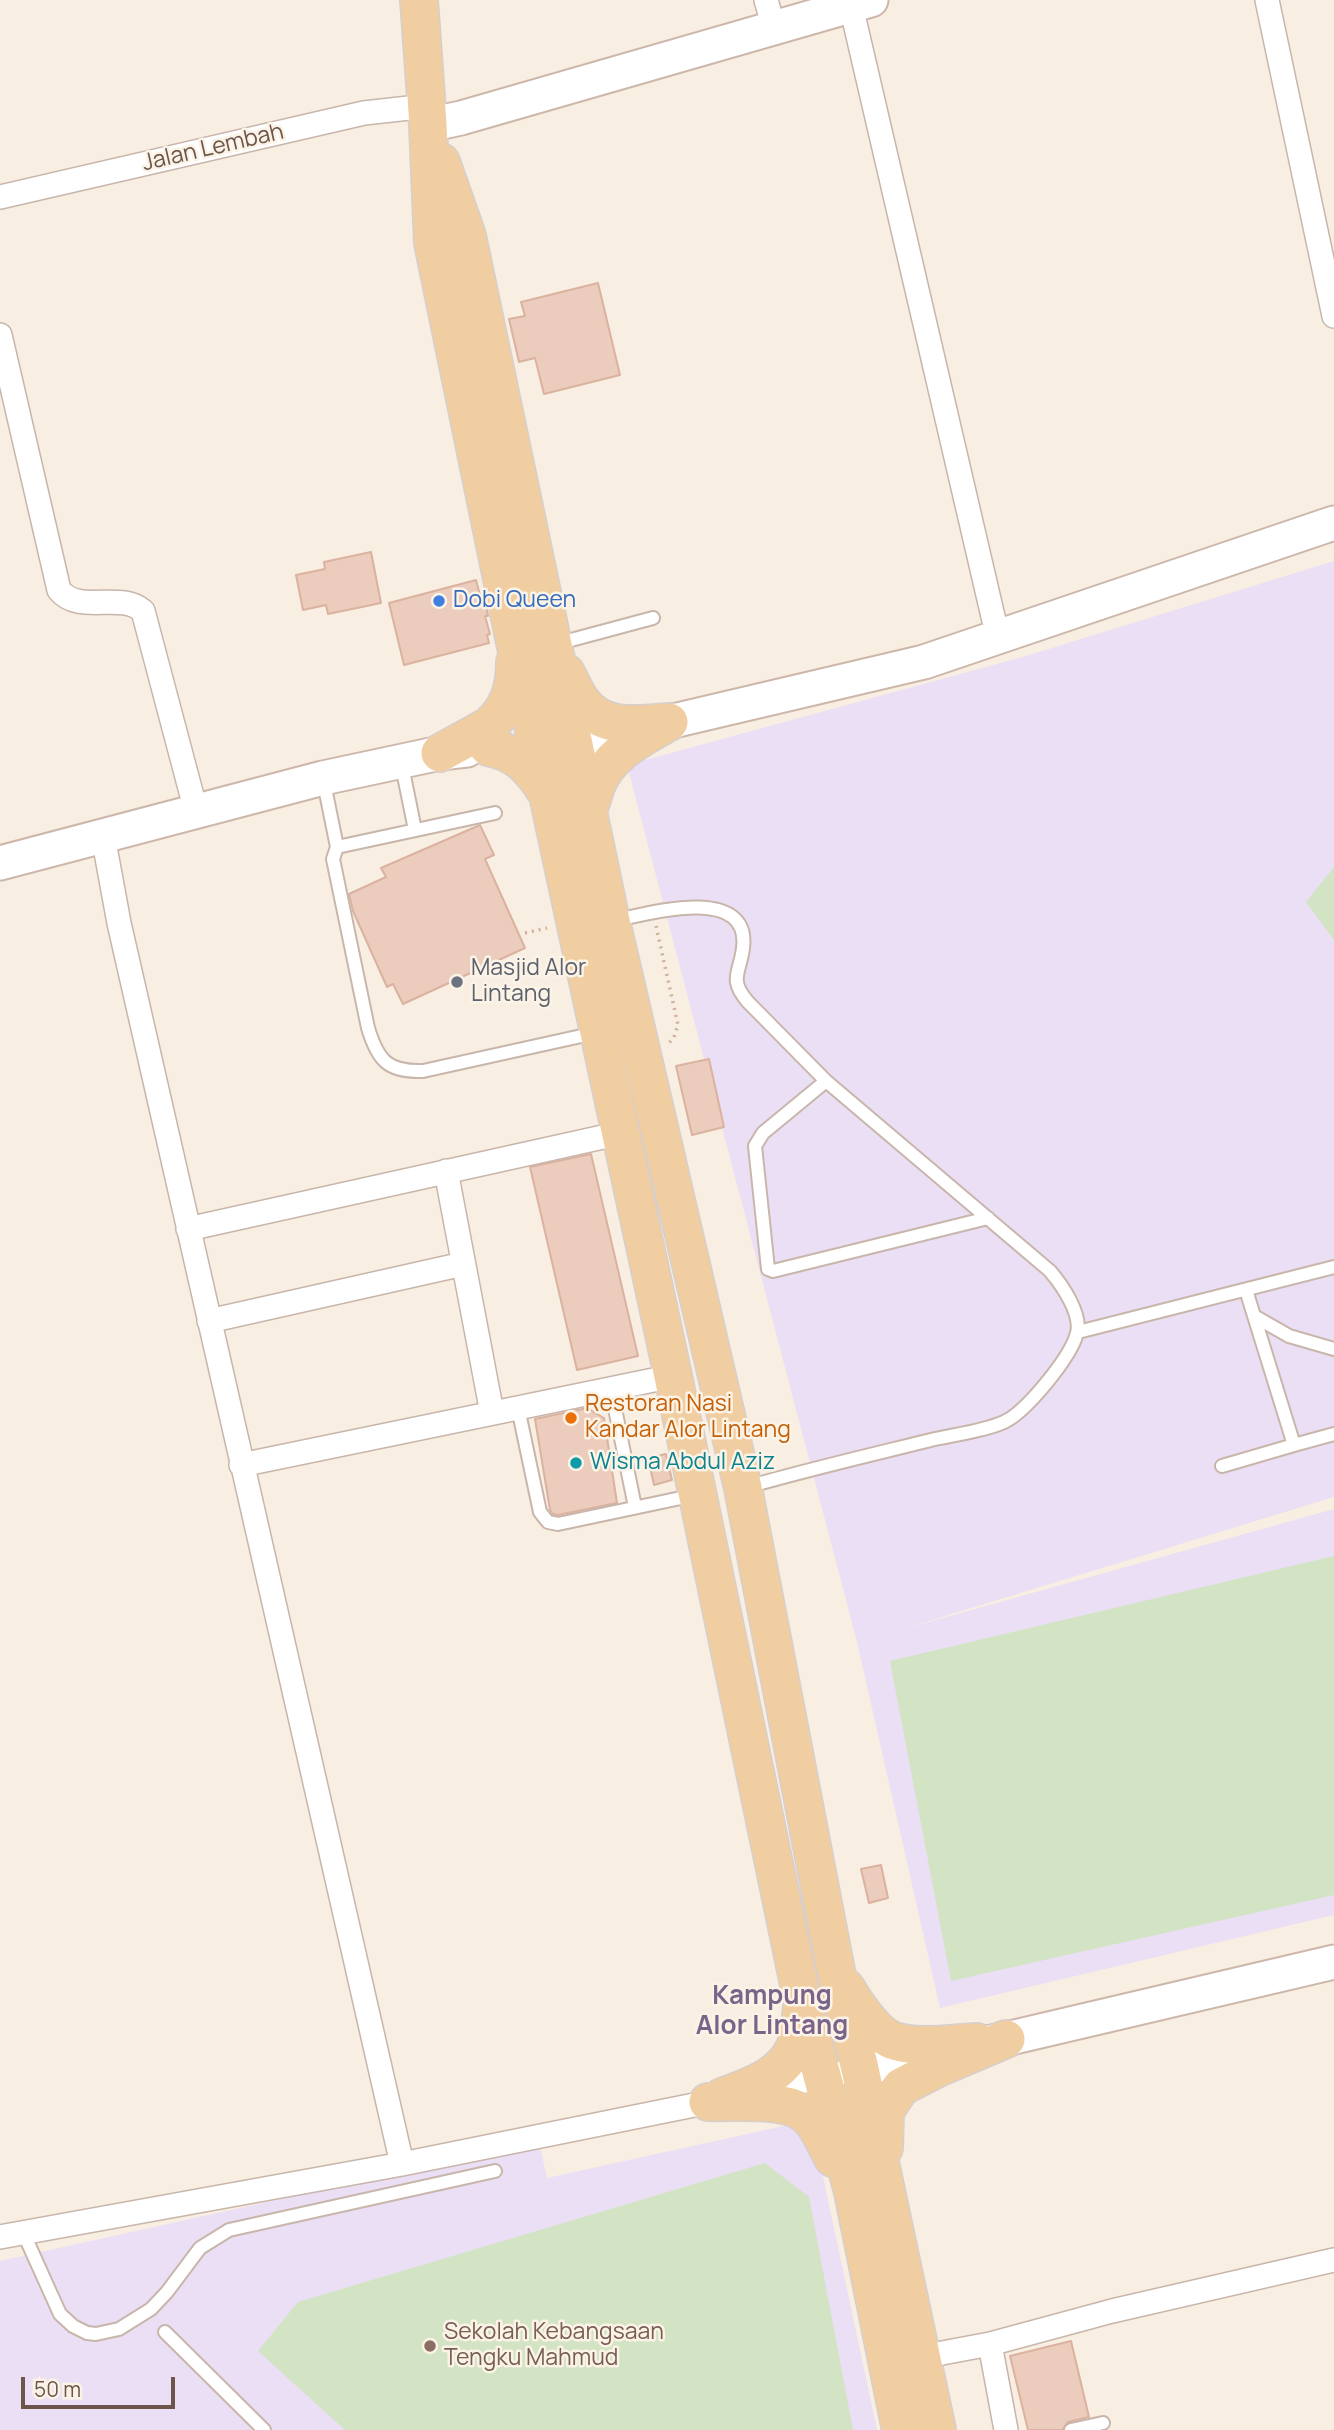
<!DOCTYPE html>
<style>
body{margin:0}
#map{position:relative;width:1334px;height:2430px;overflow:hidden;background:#f9eee2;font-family:Manrope,sans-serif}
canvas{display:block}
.scale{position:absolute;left:21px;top:2377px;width:154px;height:32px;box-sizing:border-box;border:4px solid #6d554c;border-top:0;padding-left:9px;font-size:21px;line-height:24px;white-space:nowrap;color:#6d554c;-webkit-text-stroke:5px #fcf3e7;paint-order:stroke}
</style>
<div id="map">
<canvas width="1334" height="2430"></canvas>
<div class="scale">50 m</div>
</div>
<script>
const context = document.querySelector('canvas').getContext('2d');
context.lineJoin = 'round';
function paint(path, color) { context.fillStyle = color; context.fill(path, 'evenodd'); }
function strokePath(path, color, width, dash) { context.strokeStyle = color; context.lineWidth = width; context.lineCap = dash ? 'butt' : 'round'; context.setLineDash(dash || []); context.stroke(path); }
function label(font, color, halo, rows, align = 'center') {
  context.font = font + ' Manrope,sans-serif'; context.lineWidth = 5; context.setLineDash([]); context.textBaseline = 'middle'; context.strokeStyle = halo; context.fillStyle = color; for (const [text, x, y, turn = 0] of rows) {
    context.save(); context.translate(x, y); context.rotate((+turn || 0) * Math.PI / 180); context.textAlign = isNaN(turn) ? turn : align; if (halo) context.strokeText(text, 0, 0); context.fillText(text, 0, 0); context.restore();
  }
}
paint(new Path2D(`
 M1334,561v936l-431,132 431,-120v406l-394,93 -83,-366 -230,-877 399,-109z
 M811,2120l66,310h-877v-169l539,-119 8,36z`), '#ebdff5');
paint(new Path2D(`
 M1334,867v73l-28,-38z
 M1334,1556v339l-383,86 -61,-320z
 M765,2163l44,34 44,233h-508l-87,-79 40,-49z`), '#d2e4c3');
const building = new Path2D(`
 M598,283l22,92 -76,19 -9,-36 -16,4 -10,-43 16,-3 -4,-14z
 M371,552l10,51 -53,11 -2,-9 -23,5 -7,-35 29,-6 -1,-7z
 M476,580l5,19 4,-1 3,18h-3l5,18 -3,1 2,8 -85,22 -15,-62z
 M480,825l14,30 -9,4 40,89 -122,56 -10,-20 -6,3 -34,-76 -4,-17 37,-17 -5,-9z
 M709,1059l15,68 -32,8 -16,-69z
 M591,1154l47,202 -61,14 -47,-203z
 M587,1408l17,10 13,85 -59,12 -5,-1 -3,-4 -15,-91z
 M666,1454l6,26 -18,5 -6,-27z
 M881,1865l7,33 -19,5 -8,-34z
 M1071,2341l18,76 -21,5 -6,8h-34l-18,-74z`);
paint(building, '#ebccbd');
strokePath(building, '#dbb29f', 2);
const lane = new Path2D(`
 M556,644l97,-26
 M401,761l14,69
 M323,778l14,69
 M495,813l-158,34 -4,12 35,169c10,33 20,44 55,43l172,-38
 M614,921c33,-8 137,-37 129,27 -3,25 -15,31 5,54l78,79 224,190c12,14 32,43 27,62 -6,24 -51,79 -73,89 -22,10 -54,13 -77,19 -61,15 -121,29 -180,46
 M826,1081l-63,52 -8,13 13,123 5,2 215,-53
 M1254,1316l35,20 45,13
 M1078,1332l256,-65
 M611,1389l24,118
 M518,1408l22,104 8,10 10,2 137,-29
 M1294,1445l40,-11
 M1222,1466l72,-21 -48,-155
 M23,2232l37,82 13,12 14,7 9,1 23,-5 32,-20 16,-17 33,-44 29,-18 266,-59
 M165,2332l99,98
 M1071,2430l32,-7`);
const street = new Path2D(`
 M766,0l8,28
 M1267,0l67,316
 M851,6l147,632
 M0,197l364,-84 63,-7
 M0,335l59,255c20,25 61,1 84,21l53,200
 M103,836l16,87 283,1241
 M446,1171l46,242
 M188,1229l433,-96
 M209,1321l254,-57
 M241,1465l432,-89
 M759,2091l101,-22
 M0,2237l402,-73 317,-64
 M990,2344l122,-33 222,-51
 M921,2357l69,-13 16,86`);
const secondary = new Path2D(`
 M428,125l33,-7 410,-118
 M548,743l33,-3 88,-18 255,-60 410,-139
 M0,863l323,-85 117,-25 27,-3
 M860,2069l146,-30 328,-77`);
const primary = new Path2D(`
 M419,0l9,125 5,118 82,399 158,734 130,628 50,188 48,238
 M441,162l26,74 144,685 132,567 93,483 24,98 77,361
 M566,673c5,9 9,20 16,29 21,29 56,22 87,20
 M488,747c28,5 42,20 57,43
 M440,753l49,-27c20,-18 26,-38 26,-64
 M587,813c4,-9 6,-18 9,-27 12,-31 42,-46 69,-62
 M846,1988c9,16 30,47 48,53 25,8 57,2 83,1
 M722,2097c28,-11 60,-20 73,-50 5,-11 5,-26 7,-39
 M708,2102c26,1 72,-4 94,10 15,10 23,31 31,46
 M884,2148l1,-37 16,-24 39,-20 66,-28`);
strokePath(lane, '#c8b6ab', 16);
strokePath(street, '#c8b6ab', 26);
strokePath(secondary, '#cdb7ab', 37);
strokePath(primary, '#d6cfcd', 40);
strokePath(new Path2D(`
 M656,926l22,99 -4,12 -5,6
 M525,933l22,-5`), '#cfb0a1', 3.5, [2, 5]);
strokePath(lane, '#fff', 12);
strokePath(street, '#fff', 23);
strokePath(secondary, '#fff', 33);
strokePath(primary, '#f0cea1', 37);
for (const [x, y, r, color] of [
 [439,601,7,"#3f7fe0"],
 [457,982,7,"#6b7280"],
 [571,1418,7,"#e8710a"],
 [576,1463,7,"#0f9aa8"],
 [430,2346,7,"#8d6e63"]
]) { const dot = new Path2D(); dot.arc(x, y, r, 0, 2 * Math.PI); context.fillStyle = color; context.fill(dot); strokePath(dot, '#fcf3e7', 2.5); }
label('23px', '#6d554c', '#fcf3e7', [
 ["Jalan Lembah",213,148,-13]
]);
label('23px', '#366cbe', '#fcf3e7', [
 ["Dobi Queen",453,601]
], 'left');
label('23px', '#5b616d', '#fcf3e7', [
 ["Masjid Alor",471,969],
 ["Lintang",471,995]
], 'left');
label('23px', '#c56008', '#fcf3e7', [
 ["Restoran Nasi",585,1405],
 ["Kandar Alor Lintang",585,1431]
], 'left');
label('23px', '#0d838f', '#fcf3e7', [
 ["Wisma Abdul Aziz",590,1463]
], 'left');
label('23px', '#785e54', '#fcf3e7', [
 ["Sekolah Kebangsaan",444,2333],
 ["Tengku Mahmud",444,2359]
], 'left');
label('bold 26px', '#7a648a', '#fcf3e7', [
 ["Kampung",772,1997],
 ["Alor Lintang",772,2027]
]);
</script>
